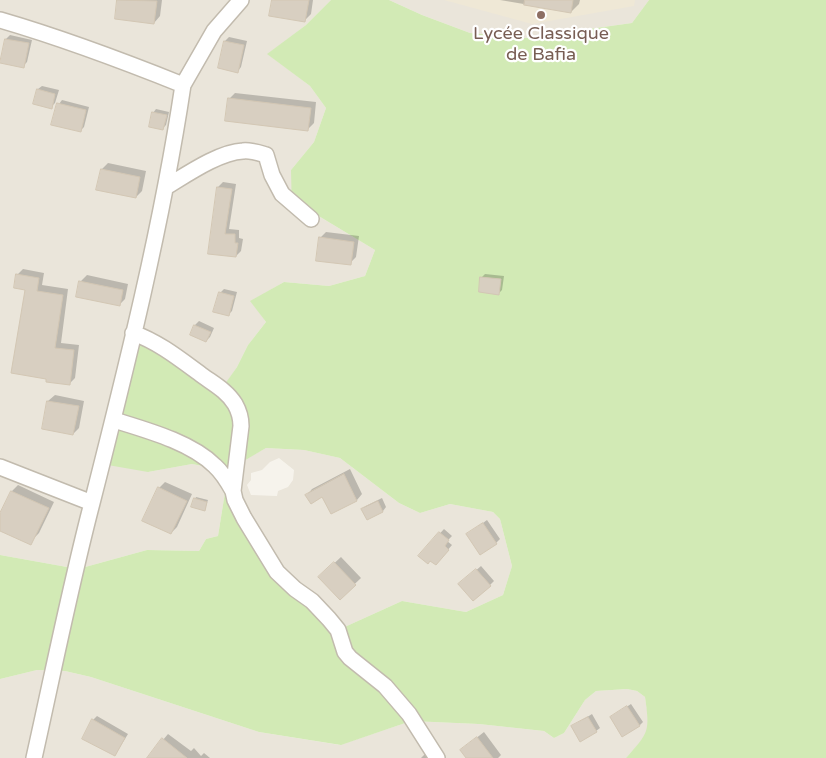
<!DOCTYPE html>
<meta charset="utf-8">
<style>
body{margin:0}
canvas{display:block;background:#f6f3ec}
</style>
<canvas width="826" height="758"></canvas>
<script>
const context = document.querySelector('canvas').getContext('2d');
context.lineJoin = 'round';
function paint(path, color) { context.fillStyle = color; context.fill(path, 'evenodd'); }
function strokePath(path, color, width, dash) { context.strokeStyle = color; context.lineWidth = width; context.lineCap = dash ? 'butt' : 'round'; context.setLineDash(dash || []); context.stroke(path); }
function label(font, color, halo, rows, align = 'center') {
  context.font = font + ' "Varela Round",sans-serif'; context.lineWidth = 4.5; context.setLineDash([]); context.textBaseline = 'middle'; context.strokeStyle = halo; context.fillStyle = color; for (const [text, x, y, turn = 0] of rows) {
    context.save(); context.translate(x, y); context.rotate((+turn || 0) * Math.PI / 180); context.textAlign = isNaN(turn) ? turn : align; if (halo) context.strokeText(text, 0, 0); context.fillText(text, 0, 0); context.restore();
  }
}
paint(new Path2D(`
 M0,0h331l-25,25 -38,29 42,32 16,22 -12,34 -23,28 26,45 58,35 -10,26 -36,10 -45,-4 -33,19 15,21 -18,23 -11,22 -15,22 -74,83 44,-8 16,3 19,13 -9,56 -12,3 -7,12 -52,-1 -69,19 -78,-14z
 M389,0h260l-17,23 -107,15 -55,-5 -48,-18z
 M266,448l38,2 36,8 59,45 21,10 30,-9 43,8 7,7 12,47 -9,29 -37,17 -64,-11 -64,29 -61,-58 -41,-76 6,-35zM279,458l15,12 -1,10 -5,7 -10,4 -1,5 -26,-1 -4,-10 4,-5v-7l11,-3 8,-8z
 M37,670l28,1 26,6 168,55 81,13 71,-24 68,3 65,7 10,7 10,-5 21,-33 11,-9 31,-2 10,2 8,6 4,26 -5,15 -18,20h-626v-79z`), '#eae5da');
paint(new Path2D(`
 M444,0h191l-1,6 -102,18z`), '#efe8d6');
paint(new Path2D(`
 M331,0h58l33,15 48,18 55,5 107,-15 17,-23h177v758h-200c23,-26 24,-26 19,-61l-8,-6 -10,-2 -31,2 -11,9 -21,33 -10,5 -10,-7 -65,-7 -68,-3 -70,24 -82,-13 -168,-55 -26,-6 -28,-1 -37,9v-124l78,14 69,-19 52,1 7,-12 12,-3 9,-56 -19,-13 -16,-3 -44,8 -46,-8 30,-133 90,57 15,-21 11,-22 18,-23 -16,-21 34,-19 45,4 36,-10 10,-26 -58,-35 -25,-2 -1,-43 23,-28 12,-34 -16,-22 -43,-32 39,-29zM266,448l38,2 36,8 59,45 21,10 30,-9 43,8 7,7 12,47 -9,29 -37,17 -64,-11 -64,29 -61,-58 -41,-76 6,-34z`), '#d2eab5');
paint(new Path2D(`
 M118,0h44l-2,16 -6,7 -38,-5z
 M273,0h40l-2,14 -6,6z
 M500,0h80l-1,4 -8,8z
 M10,35l22,5 -5,22 -4,4 -17,-27z
 M229,37l18,4 -6,26 -3,4 -13,-30z
 M42,86l17,4 -4,13 -4,4 -13,-18z
 M235,93l81,9 -2,21 -6,6 -79,-30z
 M62,100l27,7 -5,20 -4,4 -21,-27z
 M156,109l13,3 -3,13 -3,3 -10,-15z
 M108,163l38,8 -4,20 -6,6 -34,-28z
 M223,182l13,2 -7,45 10,1v8l4,1 -2,12 -5,5 -26,-3 8,-66z
 M326,232l33,4 -3,21 -6,6 -30,-25z
 M23,269l21,4 -2,12 26,4 -7,54 18,2 -4,33 -6,6 -43,-95 -9,-14z
 M485,274l19,2 -2,14 -3,3 -18,-15z
 M87,275l41,9 -3,15 -6,6 -42,-9 4,-15z
 M224,289l13,3 -5,19 -4,4 -8,-22z
 M199,321l15,7 -4,9 -4,4 -15,-7 4,-9z
 M55,395l29,6 -5,27 -6,6 -30,-6 5,-27z
 M350,469l12,25 -5,6 -26,12 -8,-17h-16l5,-6z
 M165,482l27,12 -15,33 -6,6 -12,-45z
 M18,485l36,17 -15,31 -6,6 -33,-18v-5l12,-25z
 M196,497l12,3 -3,9 -10,-10z
 M382,498l4,9 -3,4 -16,8 -5,-10 4,-3z
 M487,520l13,19 -4,4 -28,-9z
 M444,529l8,7 -5,5 5,4 -13,15 -19,-5z
 M341,557l20,21 -21,20 -14,-27z
 M481,566l13,15 -4,4 -26,-4z
 M631,704l12,18 -4,4 -28,-9z
 M592,714l8,14 -4,3 -23,-5z
 M97,716l31,18 -13,21 -22,-35z
 M484,732l17,23 -3,3h-31l-6,-8z
 M168,734l23,17 3,-3 7,8 3,-3 6,5h-62z
 M425,754l4,4h-8z`), '#0003');
const building = new Path2D(`
 M117,0l40,1 -3,23 -39,-5z
 M272,0h37l-4,22 -36,-6z
 M525,0h48l-2,13 -47,-8z
 M5,39l24,4 -5,25 -24,-5z
 M224,41l20,4 -6,28 -20,-5z
 M37,89l18,5 -3,15 -19,-5z
 M228,98l83,10 -3,23 -83,-10z
 M57,103l29,7 -5,22 -30,-7z
 M152,112l15,3 -4,15 -14,-3z
 M101,169l39,8 -4,21 -40,-8z
 M217,187l15,2 -7,45h10v9h3l-2,14 -28,-3z
 M319,237l35,5 -3,23 -35,-4z
 M16,274l23,4 -2,13 26,4 -8,53 19,2 -4,35 -24,-3v-3l-35,-6 14,-83 -11,-2z
 M480,277l21,2 -2,16 -20,-3z
 M79,281l44,9 -3,16 -44,-9z
 M219,292l15,4 -5,20 -16,-4z
 M194,325l17,7 -5,10 -16,-7z
 M47,401l32,5 -6,29 -31,-6z
 M344,474l13,27 -26,13 -9,-17 -11,7 -6,-9z
 M158,487l29,14 -16,33 -29,-13z
 M11,491l38,17 -18,37 -31,-14v-18z
 M194,498l13,4 -2,9 -14,-4z
 M378,501l5,11 -16,8 -6,-11z
 M483,523l14,21 -17,11 -14,-21z
 M439,532l10,8 -4,6 4,4 -13,15 -6,-4 -2,3 -10,-8z
 M334,562l22,23 -16,15 -22,-23z
 M476,569l15,17 -18,15 -15,-17z
 M627,706l13,20 -18,11 -12,-20z
 M588,717l9,15 -17,10 -9,-16z
 M92,719l33,19 -10,18 -33,-17z
 M477,737l16,21h-27l-6,-8z
 M162,738l25,20h-40z`);
paint(building, '#d8cfc1');
strokePath(building, '#d3c7b4', 1);
const minor = new Path2D(`
 M0,20c62,18 123,41 183,65 -21,140 -56,280 -91,418 -22,84 -39,170 -58,255
 M183,85l31,-54 27,-31
 M166,187c20,-12 53,-35 77,-36 7,-1 16,2 23,4l6,20 10,19 29,25
 M133,333c26,9 48,27 70,43 11,8 24,15 32,28 4,7 6,13 6,22l-8,65 2,9 9,18 33,54 18,17 17,12 17,18 9,11 7,22 5,6 35,28 24,28 28,44
 M114,420c32,10 77,22 101,46 8,7 13,16 18,25
 M0,467l92,36`);
strokePath(minor, '#c2bbae', 18);
strokePath(minor, '#fff', 15);
for (const [x, y, r, color] of [
 [541,15,5,"#8d6e63"]
]) { const dot = new Path2D(); dot.arc(x, y, r, 0, 2 * Math.PI); context.fillStyle = color; context.fill(dot); strokePath(dot, '#fff', 2); }
label('18px', '#785e54', '#fff', [
 ["Lycée Classique",541,34],
 ["de Bafia",541,55]
]);
</script>
